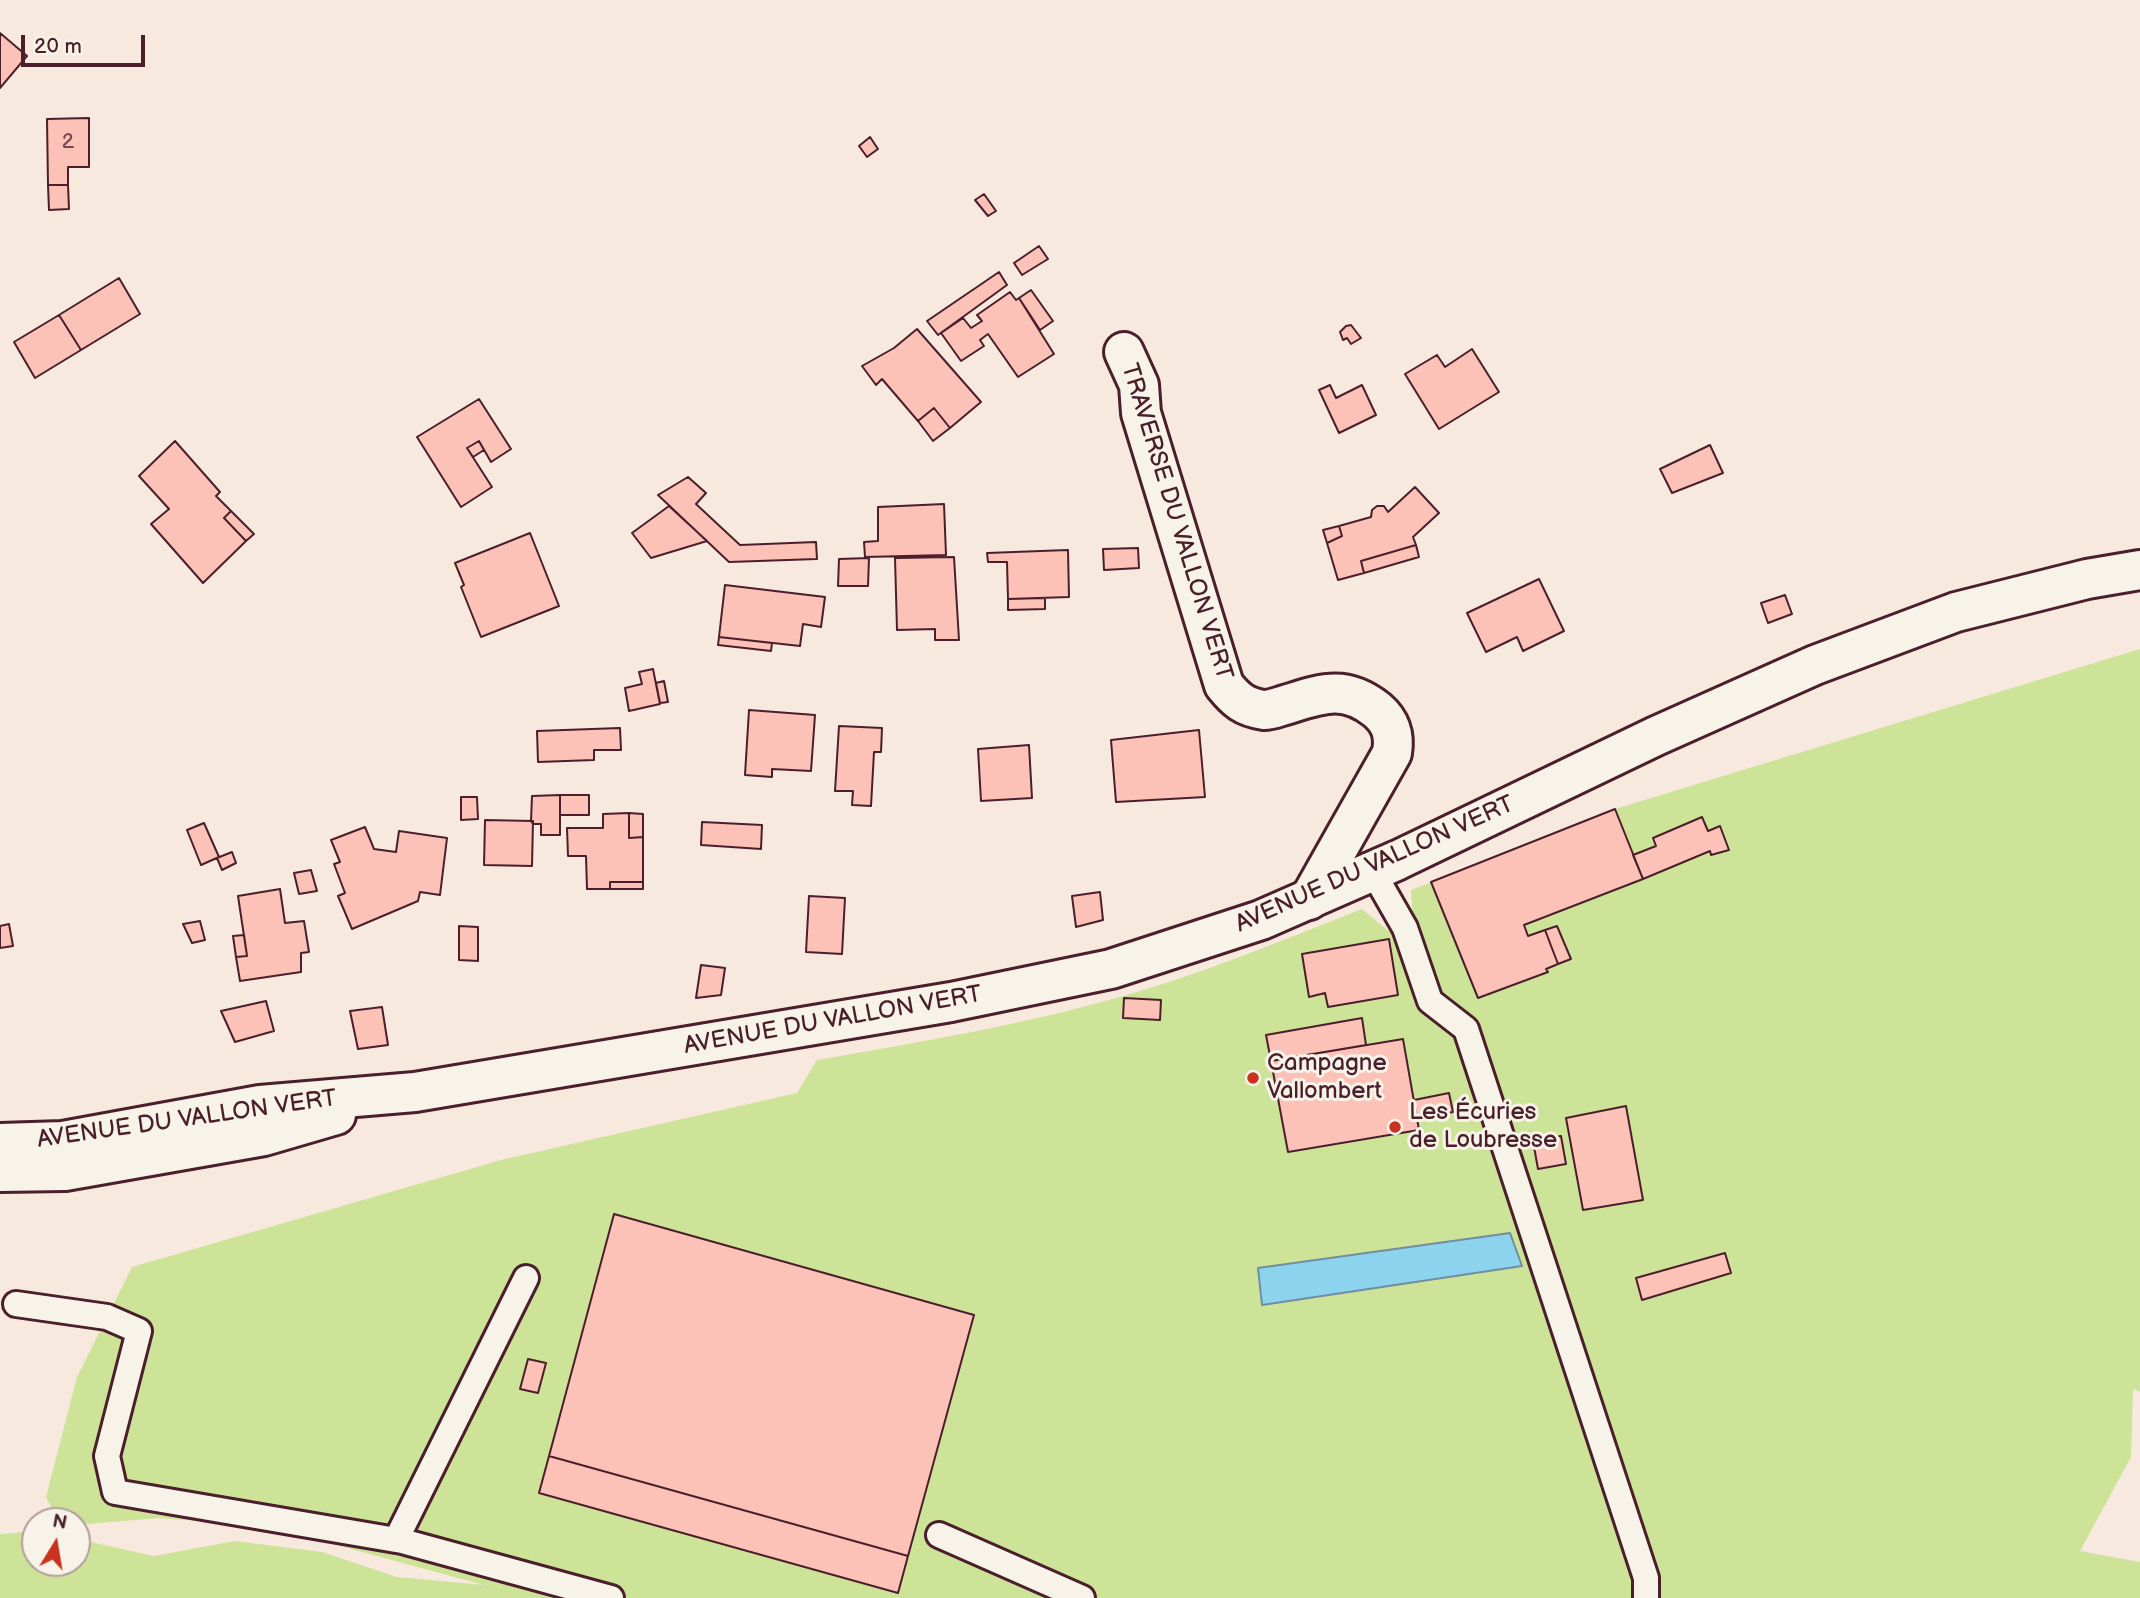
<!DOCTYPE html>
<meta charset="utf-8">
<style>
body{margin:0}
#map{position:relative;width:2140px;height:1598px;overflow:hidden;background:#f8e9de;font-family:"Balsamiq Sans",sans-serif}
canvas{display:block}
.north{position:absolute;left:21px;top:1507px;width:70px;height:70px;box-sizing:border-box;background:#f7f3e8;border:2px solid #b29e9c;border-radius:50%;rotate:11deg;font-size:19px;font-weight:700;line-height:28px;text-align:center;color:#4a1f2b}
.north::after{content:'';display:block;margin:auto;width:24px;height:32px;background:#c8321e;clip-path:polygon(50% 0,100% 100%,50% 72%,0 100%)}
.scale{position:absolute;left:21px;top:35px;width:124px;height:32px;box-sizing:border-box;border:4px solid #4a1f2b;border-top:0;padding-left:9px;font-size:21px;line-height:24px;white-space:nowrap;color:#4a1f2b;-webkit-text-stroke:5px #f7f3e8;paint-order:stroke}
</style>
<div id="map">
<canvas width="2140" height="1598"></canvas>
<div class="north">N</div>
<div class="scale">20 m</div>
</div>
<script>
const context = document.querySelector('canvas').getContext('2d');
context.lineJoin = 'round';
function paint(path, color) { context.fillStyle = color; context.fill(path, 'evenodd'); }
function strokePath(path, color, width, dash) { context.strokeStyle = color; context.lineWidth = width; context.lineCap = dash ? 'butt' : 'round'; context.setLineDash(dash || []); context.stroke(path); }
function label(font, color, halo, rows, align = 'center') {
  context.font = font + ' "Balsamiq Sans",sans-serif'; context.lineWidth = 6; context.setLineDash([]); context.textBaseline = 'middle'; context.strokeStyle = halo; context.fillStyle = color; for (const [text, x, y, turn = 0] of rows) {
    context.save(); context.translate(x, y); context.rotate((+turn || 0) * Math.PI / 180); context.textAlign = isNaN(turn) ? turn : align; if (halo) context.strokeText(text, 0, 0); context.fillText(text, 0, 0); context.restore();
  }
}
paint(new Path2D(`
 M2140,649v743l-7,-3 -2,68 -51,94 60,11v36h-2140v-64l35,-3v32h42v-24l77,17 81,-15 87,11 75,25 87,8 -218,-59 -108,-8 -81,7v-4h-19l-12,-24 31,-120 55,-110 369,-107 296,-67 20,-33c103,-18 206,-35 306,-64 82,-23 160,-56 239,-87l29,24 22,-8 -2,-35 204,-81z`), '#cde398');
const water = new Path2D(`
 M1510,1233l12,33 -260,39 -4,-37z`);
paint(water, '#8cd4ee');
strokePath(water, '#728ca0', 2);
const building = new Path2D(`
 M0,33l27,23 -27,32z
 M89,118v49h-21v18h-20l-1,-66z
 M870,137l8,12 -11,8 -8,-11z
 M48,185h20l1,24 -20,1z
 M984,194l12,17 -8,5 -13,-16z
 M1039,246l9,13 -26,16 -8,-12z
 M999,272l8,13 -69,50 -11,-14z
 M119,278l21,36 -59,36 -22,-35z
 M1031,290l22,31 -13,9 -21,-32z
 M1010,292l6,8 3,-2 35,56 -36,23 -30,-43 -8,6 4,6 -23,15 -20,-28 22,-15 8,10 11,-7 -5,-6z
 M59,315l22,35 -46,28 -21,-36z
 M1351,325l10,13 -10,6 -4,-6 -4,2 -3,-8 6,-6z
 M917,329l64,73 -31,26 -16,-20 -16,13 -36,-42 -6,6 -14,-19 32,-18z
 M1472,349l27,43 -60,37 -34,-55 32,-19 8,12z
 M1330,385l6,13 26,-13 14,30 -37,18 -20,-43z
 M479,399l32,50 -20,13 -12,-21 -12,7 25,39 -31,20 -44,-70z
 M934,408l16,20 -17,13 -15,-20z
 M175,441l45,51 -4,4 15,15 -7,7 22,23 -43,42 -52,-59 18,-15 -30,-33z
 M479,441l5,9 -11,7 -6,-9z
 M1710,445l13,28 -51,20 -12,-24z
 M688,477l18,16 -10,11 44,41 76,-3 1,17 -88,3 -71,-67z
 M1415,487l24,26 -26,24 3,8 -55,16 3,12 -26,7 -11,-37 15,-7 -3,-10 32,-9 1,-7 5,-4h7l4,6z
 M944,504l2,51 -81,2 -1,-15 14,-1v-34z
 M669,506l38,35 -56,17 -19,-25z
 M231,511l23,23 -8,7 -22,-23z
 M1339,526l3,10 -15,7 -4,-13z
 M530,533l29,73 -78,31 -20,-50 3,-2 -9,-22z
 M1416,545l3,12 -55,16 -3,-12z
 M1138,548l1,20 -35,2 -1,-21z
 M1068,550l1,47 -61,2 -1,-37h-19l-1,-9z
 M954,557l5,83h-24v-11l-38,1 -2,-72z
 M869,558l-1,28h-30l1,-27z
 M1539,579l25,52 -41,20 -6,-14 -31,15 -19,-39z
 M725,585l100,12 -4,30 -18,-3 -3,22 -81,-9z
 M1785,595l7,19 -24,9 -7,-20z
 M1045,598v11l-37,1v-11z
 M719,637l53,6 -1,8 -53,-6z
 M653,669l7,35 -31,7 -4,-23 17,-4 -3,-12z
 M664,681l4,21 -8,1 -4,-20z
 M749,710l66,5 -4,56 -39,-2v8l-27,-2z
 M839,726l43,2 -1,24h-7l-3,54 -19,-1 1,-14h-18z
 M620,728l1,22h-27v10l-56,2 -1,-31z
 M1199,730l6,67 -89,5 -5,-62z
 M1029,745l3,53 -51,3 -3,-52z
 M560,795h29v20h-29z
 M560,795v40h-19v-11h-8l-2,-3 1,-25z
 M461,797h16l1,22 -17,1z
 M1615,809l28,70 -119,46 4,11 17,-6 13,34 -12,5 2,3 -70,26 -47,-116z
 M629,813v25l14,-1v45h-33v7h-23l-1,-33h-18l-1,-28h36v-14z
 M629,813l14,1v23l-14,1z
 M1702,817l6,14 12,-5 9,24 -18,5 -1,-4 -67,28 -10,-24 23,-9 -3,-8z
 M485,820l48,1 -1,45 -48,-1z
 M702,822l60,3 -1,24 -60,-4z
 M204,823l15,34 -18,8 -14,-35z
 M365,827l9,22 22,3 3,-21 48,7 -7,57 -20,-3 -2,9 -66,28 -14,-33 7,-3 -11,-29 6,-2 -9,-22z
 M232,852l4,11 -14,7 -5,-12z
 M311,870l6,21 -18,3 -5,-21z
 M610,882h33v7h-33z
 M280,889l5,34 19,-2 5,31 -8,1v19l-61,9 -4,-24 11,-1 -9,-60z
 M1100,892l3,28 -27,7 -4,-31z
 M809,896l36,2 -3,56 -36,-2z
 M200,921l5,19 -13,3 -9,-19z
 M9,924l4,22 -13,2v-22z
 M459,926l19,1v34l-19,-1z
 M1557,926l14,33 -13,5 -13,-34z
 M244,935l3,21 -11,1 -3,-21z
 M1389,939l9,56 -70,12 -3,-14 -16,4 -7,-43z
 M701,965l24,3 -4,27 -25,3z
 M1124,998l37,2 -1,20 -37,-2z
 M266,1001l8,30 -39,11 -14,-31z
 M382,1007l6,38 -30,4 -8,-38z
 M1362,1018l4,27 -95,16 -5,-26z
 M1403,1039l16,91 -131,22 -17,-91z
 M1449,1093l4,19 -36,7 -3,-19z
 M1626,1106l17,94 -60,10 -17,-92z
 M1561,1136l5,28 -28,5 -5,-28z
 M614,1214l360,101 -66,241 -359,-100z
 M1725,1253l6,20 -89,27 -6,-22z
 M528,1359l18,4 -8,30 -18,-4z
 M549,1456l359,100 -10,37 -359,-100z`);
paint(building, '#fcc1b7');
strokePath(building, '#4a1f2b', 2);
const lane = new Path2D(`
 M1373,872l32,56 25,73 36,28 180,549v20
 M16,1304l91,13 32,14 -32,125 8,36 287,49 209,57
 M939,1535l143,63
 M396,1540l130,-262`);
const street = new Path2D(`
 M1124,352l15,33 2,28 83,272c12,15 20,22 40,25 7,0 14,-3 21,-5 36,-11 59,-21 92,5 14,12 18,25 15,43l-83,147`);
const secondary = new Path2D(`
 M0,1143l63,-2 197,-36 155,-13 536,-90 160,-33 150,-49 137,-60 258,-124 159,-71 141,-53 131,-33 53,-9
 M0,1172l65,-1 199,-35 72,-21`);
strokePath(lane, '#4a1f2b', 30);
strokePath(street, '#4a1f2b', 44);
strokePath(secondary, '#4a1f2b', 44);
strokePath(lane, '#f7f3e8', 24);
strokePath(street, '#f7f3e8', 38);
strokePath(secondary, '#f7f3e8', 38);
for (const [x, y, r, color] of [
 [1253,1078,7,"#c8321e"],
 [1395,1127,7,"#c8321e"]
]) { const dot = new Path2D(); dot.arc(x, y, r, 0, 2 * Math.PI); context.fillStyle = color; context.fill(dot); strokePath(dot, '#f7f3e8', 2.5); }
label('21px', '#76484e', null, [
 ["2",68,143]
]);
label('24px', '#4a1f2b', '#f7f3e8', [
 ["TRAVERSE DU VALLON VERT",1176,522,73],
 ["AVENUE DU VALLON VERT",1375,865,-24],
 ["AVENUE DU VALLON VERT",833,1021,-10],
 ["AVENUE DU VALLON VERT",187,1120,-8]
]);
label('24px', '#4a1f2b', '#f7f3e8', [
 ["Campagne",1267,1064],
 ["Vallombert",1267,1092],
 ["Les Écuries",1409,1113],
 ["de Loubresse",1409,1141]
], 'left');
</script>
